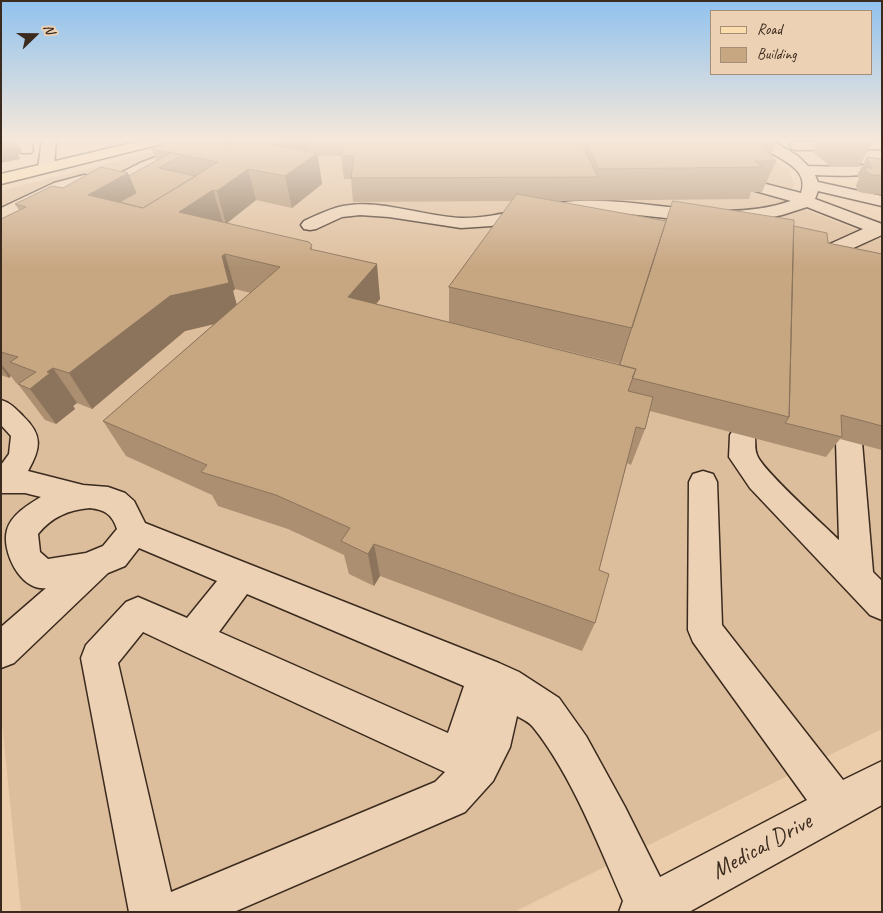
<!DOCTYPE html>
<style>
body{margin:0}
#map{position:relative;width:883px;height:913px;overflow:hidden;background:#ebcdac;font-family:Caveat,sans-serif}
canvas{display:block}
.frame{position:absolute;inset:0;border:2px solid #3b2a1e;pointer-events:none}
.legend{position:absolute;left:710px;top:10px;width:162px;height:65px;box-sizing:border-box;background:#ecd1b4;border:1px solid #a58e78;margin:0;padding:6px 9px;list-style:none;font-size:15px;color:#3b2a1e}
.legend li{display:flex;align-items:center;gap:10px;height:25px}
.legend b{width:25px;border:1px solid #a58e78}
.north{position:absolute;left:10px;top:10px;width:50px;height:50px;-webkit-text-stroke:4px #ecd1b4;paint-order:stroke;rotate:68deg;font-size:14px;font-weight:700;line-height:20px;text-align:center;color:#3b2a1e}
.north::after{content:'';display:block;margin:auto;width:18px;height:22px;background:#3b2a1e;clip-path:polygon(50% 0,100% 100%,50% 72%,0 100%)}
</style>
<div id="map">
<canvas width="883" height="913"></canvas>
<div class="frame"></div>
<ul class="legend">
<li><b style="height:6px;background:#fbddab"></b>Road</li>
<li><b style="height:14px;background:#c7a682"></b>Building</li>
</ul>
<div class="north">N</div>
</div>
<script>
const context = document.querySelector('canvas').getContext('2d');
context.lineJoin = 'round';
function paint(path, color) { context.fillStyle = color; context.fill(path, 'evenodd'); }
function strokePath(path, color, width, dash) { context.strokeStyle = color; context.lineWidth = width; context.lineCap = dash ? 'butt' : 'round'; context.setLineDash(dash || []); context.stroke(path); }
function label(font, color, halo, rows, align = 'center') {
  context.font = font + ' Caveat,sans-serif'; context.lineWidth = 5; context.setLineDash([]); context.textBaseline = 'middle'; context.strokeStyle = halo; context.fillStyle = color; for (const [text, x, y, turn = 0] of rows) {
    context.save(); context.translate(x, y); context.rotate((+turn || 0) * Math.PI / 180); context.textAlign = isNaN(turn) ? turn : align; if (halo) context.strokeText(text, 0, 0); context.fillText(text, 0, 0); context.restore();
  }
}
paint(new Path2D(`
 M214,140h530l45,30 5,15 -9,17 97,37v490l-368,183h-493l-20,-199v-522l175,-45z`), '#ddbe9c');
const minor = new Path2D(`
 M16,140h14l3,10 -2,3h-10z
 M42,140h14l-2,28 -3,3h-10l-3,-3z
 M242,140h15l-8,8c-31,8 -70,8 -99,21 -15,7 -43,30 -59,26l-2,-3 7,-6c-36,-4 -62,26 -95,34v-12l53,-25 30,-8 27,3 29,-15 16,-6 80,-14z
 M754,140h17l27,16 10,10 38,1 26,-3 5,2 3,3 -3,3c-20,5 -41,4 -62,3l3,7 64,14v10l-64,-15 -3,8 67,25v11l-44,20v4l9,1 3,4c-12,16 -41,1 -29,-16l42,-19 -56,-22 -25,8 -34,7 -54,-1 -84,-9 -29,-1 -30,3 -60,12 -30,2 -72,-11 -29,-2 -18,2 -26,12 -6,1 -6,-1 -3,-4 3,-4c13,-6 25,-12 39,-15 39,-7 78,10 117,12 40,1 79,-16 120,-17 73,-3 139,24 211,0l-39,-11 -2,-3 2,-3 6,-2 43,11c11,-29 -35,-37 -47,-53z
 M882,141v8l-85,1 -5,-1 -2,-3 2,-3 5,-1z
 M1,400c10,3 15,9 22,16 20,19 18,32 5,55l55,14 25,2 17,6 9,8 11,22 354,140 20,9 40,26 27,38 39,71 35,70 147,-77 -114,-158 -5,-12 1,-148 4,-8 10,-3 10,3 4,8 5,143 121,155 39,-19v44l-193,107h-70l4,-11c-24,-55 -52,-127 -90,-174 -4,-5 -11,-8 -16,-11l-7,31 -17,34 -28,31 -231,100h-105l-48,-254 5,-13 40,-43 12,-5 49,21 30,-37 -78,-33 -14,18 -17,7 -94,90 -13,5v-41l45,-39c-25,4 -45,-37 -39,-58 4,-15 22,-26 34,-33l-16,-4h-24v-28l8,-11 2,-18 -10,-11zM90,508c15,2 22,6 27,21l-14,17 -17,7 -38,6 -8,-7 -2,-18c14,-17 30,-24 52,-26zM247,594l217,92 -16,47 -229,-101zM143,632l38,18 264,122 -10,10 -264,110 -53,-229z
 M743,425l9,3c6,11 1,17 5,27 5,15 67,70 82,85l-3,-98 3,-7 10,-3 10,3 3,7 11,130 9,9v39l-12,-5 -120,-127 -21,-31 1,-22 4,-7z`);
const major = new Path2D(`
 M144,140h23l-2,3 -164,41v-10z`);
strokePath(minor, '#3b2a1e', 3);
strokePath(major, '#3b2a1e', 3);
paint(minor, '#ecd1b4');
paint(major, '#fbddab');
paint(new Path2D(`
 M239,140h341l1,3 1,-3h187l6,5 -4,11 5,5 -14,31h-11l-2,7 -196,2 113,20 128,5 34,17 54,11v196l-42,-11 -14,18 -176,-46 -5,18 -14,36 -4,-2 -28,107 -4,53 -13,28 -202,-75 -6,10 -25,-12 -5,-19 -56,-26 -70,-23 -6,-11 -86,-39 -23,-35 111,-97 -29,7 -93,78 -15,-6 -4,3 2,3 -19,15 -11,-4 -27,-36 -2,-1 -5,-7 -2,2 -8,-3v-156l18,-9 -4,-6 48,-16 66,-12 27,-15 -4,-12 78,-4zM318,156h23l3,23h7l2,23 159,-1 -63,86v35l171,42v1l-244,-61 4,-5 -68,-49v-5l-85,-22 29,-23 36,8 30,-24zM235,289l16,4 -14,12 -4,-14z
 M806,140h58l7,5 -12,22h-28l-18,-15 4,-9h-7z
 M867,157l15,2v36l-19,-2 -6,-2 -1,-6 3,-6 -2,-4z`), '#ab8f70');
paint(new Path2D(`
 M1,140h15l7,13 -5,1 2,5 -19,4z
 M281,140h25l2,15 -35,-10z
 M317,153l5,31 -30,24 -7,-32z
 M248,169l8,31 -30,24 -9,-33 -4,-1 10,33 -72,5z
 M128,173l13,32 -43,10 -10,-20z
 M225,254l10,35 -2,2 7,27 -55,13 -93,78 -23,-36z
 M377,264l3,35 -27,34 -5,-36z
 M1,364l10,12 -2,2 -8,-11z
 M53,368l24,35 -4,3 2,3 -19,15 -26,-35 17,-17z
 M374,544l6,32 -6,10 -6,-32z`), '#8b745b');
const building = new Path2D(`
 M170,140h33l27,5 9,-5h42l-8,5 44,8 -32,23 -37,-7 -31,22 -4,-1 -34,22 130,30 3,3 -2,4 67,15 -29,33 288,72 -8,22 25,6 -8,32 -9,-2 -37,143 10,4 -14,49 -221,-79 -6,10 -27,-13 9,-13 -74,-33 -75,-23 6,-7 -104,-44 177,-154 -55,-13 -3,2 7,27 -59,13 -101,77 -16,-5 -6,4 3,1 -20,16 -12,-5 18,-12 -26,-10 8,-5 -17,-5v-133l25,-12 -11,-3 37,-18 11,2 38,-21 27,6 -40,22 55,13 75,-46 -66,-13z
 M346,140h234l18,37 -247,1 3,-22h-13z
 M585,140h184l6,5h-14l15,16h-21l7,6 -163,2z
 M836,140h28l7,5h-29z
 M171,153l11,2 -23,13 37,8 -53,32 -23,-6 16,-9 -7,-17z
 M867,157l15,2v17l-9,-1 -6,-2 -2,-6 6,1z
 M517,194l149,27 -34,107 -183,-41z
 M673,201l121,19 -5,197 -157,-39 4,-9 -16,-4z
 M794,226l33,7 1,10 54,11v172l-41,-11 1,22 -57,-14 4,-6z`);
paint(building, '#c7a682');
strokePath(building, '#8b745b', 1);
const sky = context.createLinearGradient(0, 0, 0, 268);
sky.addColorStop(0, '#90c2ee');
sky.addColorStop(0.52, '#f6e8da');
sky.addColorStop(1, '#f6e8da00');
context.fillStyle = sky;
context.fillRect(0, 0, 883, 268);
label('24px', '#3b2a1e', '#ecd1b4', [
 ["Medical Drive",762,847,-29]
]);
</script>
